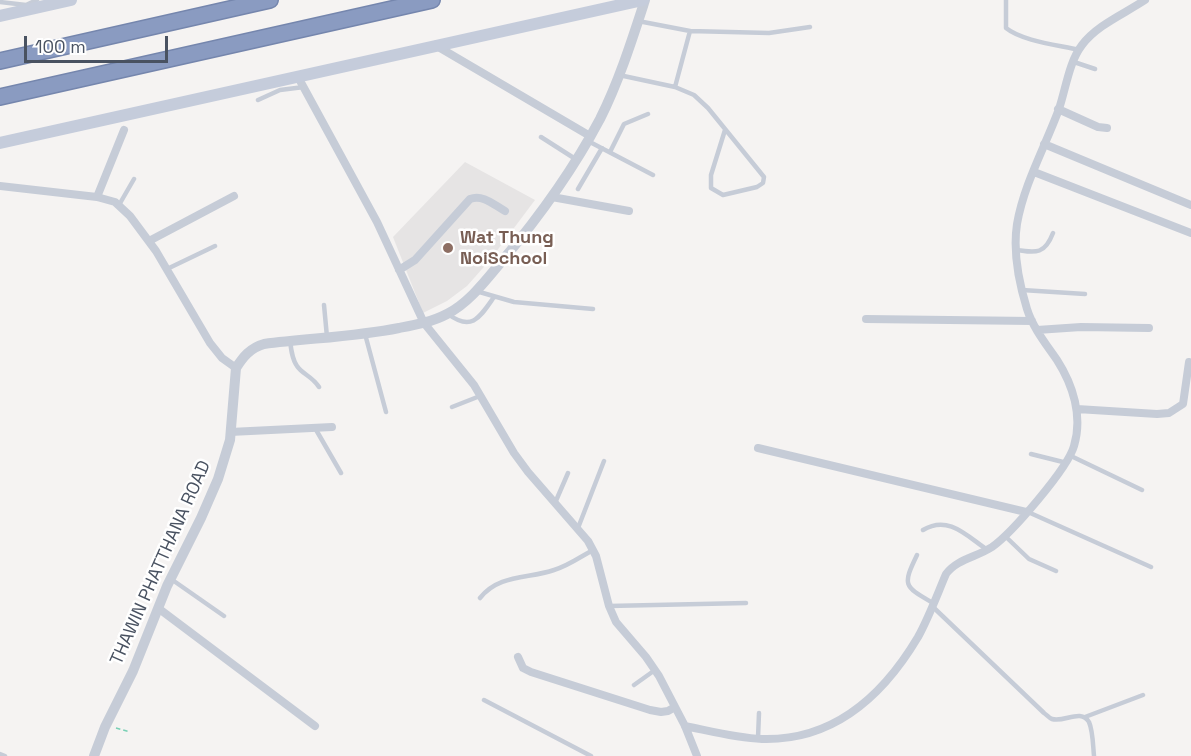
<!DOCTYPE html>
<style>
body{margin:0}
#map{position:relative;width:1191px;height:756px;overflow:hidden;background:#f5f3f2;font-family:"Space Grotesk",sans-serif}
canvas{display:block}
.scale{position:absolute;left:24px;top:36px;width:144px;height:27px;box-sizing:border-box;border:3px solid #495261;border-top:0;padding-left:8px;font-size:18px;line-height:21px;white-space:nowrap;color:#495261;-webkit-text-stroke:4px #fff;paint-order:stroke}
</style>
<div id="map">
<canvas width="1191" height="756"></canvas>
<div class="scale">100 m</div>
</div>
<script>
const context = document.querySelector('canvas').getContext('2d');
context.lineJoin = 'round';
function paint(path, color) { context.fillStyle = color; context.fill(path, 'evenodd'); }
function strokePath(path, color, width, dash) { context.strokeStyle = color; context.lineWidth = width; context.lineCap = dash ? 'butt' : 'round'; context.setLineDash(dash || []); context.stroke(path); }
function label(font, color, halo, rows, align = 'center') {
  context.font = font + ' "Space Grotesk",sans-serif'; context.lineWidth = 5; context.setLineDash([]); context.textBaseline = 'middle'; context.strokeStyle = halo; context.fillStyle = color; for (const [text, x, y, turn = 0] of rows) {
    context.save(); context.translate(x, y); context.rotate((+turn || 0) * Math.PI / 180); context.textAlign = isNaN(turn) ? turn : align; if (halo) context.strokeText(text, 0, 0); context.fillText(text, 0, 0); context.restore();
  }
}
paint(new Path2D(`
 M465,162l70,38 -45,60 -23,26 -20,15 -24,12 -30,-76z`), '#e6e4e4');
const motorway = new Path2D(`
 M0,61l270,-61
 M0,97l432,-97`);
strokePath(motorway, '#7586ad', 18);
strokePath(new Path2D(`
 M116,728l14,4`), '#79d0b5', 1.5, [4.5, 3]);
strokePath(new Path2D(`
 M1006,0v28c16,13 52,17 73,22
 M0,2l26,3 11,-5
 M638,21l52,10 79,2 41,-6
 M1074,62l21,7
 M619,75l56,12 19,8 14,13 56,69 -1,6 -6,4 -34,8 -12,-7v-13l14,-45
 M675,87l15,-56
 M258,100l22,-10 24,-3
 M541,137l36,23
 M588,141l65,34
 M610,152l14,-28 24,-10
 M578,189l24,-41
 M119,205l15,-26
 M1016,250c21,3 29,4 37,-17
 M167,269l48,-23
 M1022,290l63,4
 M476,291l38,11 79,7
 M324,305l3,32
 M448,314c24,18 32,3 46,-17
 M365,334l21,78
 M290,340c1,9 2,19 7,26 5,8 15,10 22,21
 M452,407l28,-11
 M315,428l26,45
 M1031,454l36,9
 M1071,456l71,34
 M555,503l13,-30
 M1028,512l123,55
 M578,528l26,-67
 M923,530c25,-15 43,5 63,19
 M1005,536l24,23 27,12
 M917,555c-15,31 -13,31 16,48
 M171,579l53,37
 M480,598c19,-24 48,-19 74,-28 14,-4 26,-13 39,-20
 M609,606l137,-3
 M933,607l111,106c3,2 5,5 8,6 12,4 29,-11 37,3 4,9 4,24 5,34
 M634,685l21,-15
 M484,700l107,56
 M1085,717l58,-22
 M758,738l1,-25
 M0,754l5,2`), '#c6ccd7', 4.5);
strokePath(new Path2D(`
 M435,45l155,91
 M298,77l79,145 47,101 50,62 40,68 14,19 60,69 8,15 13,50 7,16 30,35 13,19 26,50 12,30
 M1058,109l40,18 9,1
 M1044,144l147,61
 M1034,172l157,61
 M0,186l97,11 18,5 15,14 26,35 54,92 12,15 14,10
 M97,197l27,-67
 M552,197l77,14
 M149,241l85,-45
 M399,270l16,-10 55,-61c13,-5 24,6 35,12
 M866,319l166,2
 M1037,330l44,-3 68,1
 M1077,409l80,5 12,-1 14,-9 6,-42
 M230,432l102,-5
 M758,448l268,64
 M158,608l157,118
 M518,657l5,11 8,4 119,38 11,2 7,-1 7,-4
 M685,726c25,5 51,12 77,13 72,2 121,-43 156,-102 11,-20 19,-42 28,-63 11,-15 31,-17 46,-27 20,-14 76,-79 82,-101 9,-30 -1,-61 -17,-86 -11,-16 -24,-32 -30,-51 -8,-26 -14,-59 -10,-85 7,-40 28,-77 42,-115 7,-21 10,-47 23,-64 15,-20 42,-31 63,-45`), '#c6ccd7', 8);
strokePath(new Path2D(`
 M94,756l11,-29 28,-56 34,-85 34,-68 17,-39 12,-39 6,-72c7,-11 14,-20 28,-24 45,-6 91,-7 135,-16 16,-3 33,-6 48,-14 22,-11 39,-34 55,-53 37,-44 71,-91 98,-142 19,-38 32,-79 45,-119`), '#c6ccd7', 10);
strokePath(new Path2D(`
 M0,16l71,-16
 M0,143l643,-143`), '#c5ccdb', 12);
strokePath(motorway, '#8a9bc1', 15);
for (const [x, y, r, color] of [
 [448,248,6,"#8d6e63"]
]) { const dot = new Path2D(); dot.arc(x, y, r, 0, 2 * Math.PI); context.fillStyle = color; context.fill(dot); strokePath(dot, '#fff', 2); }
label('bold 18px', '#785e54', '#fff', [
 ["Wat Thung",460,238],
 ["NoiSchool",460,259]
], 'left');
label('18px', '#495261', '#fff', [
 ["THAWIN PHATTHANA ROAD",161,563,-66]
]);
</script>
